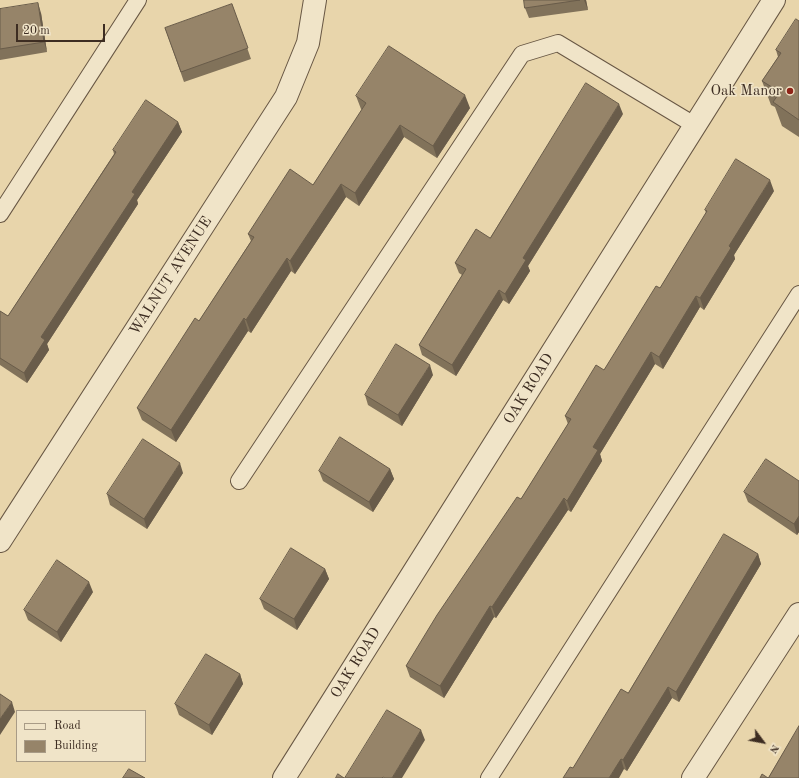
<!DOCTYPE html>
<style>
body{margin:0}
#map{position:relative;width:799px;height:778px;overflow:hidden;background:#e8d5ab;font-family:"Old Standard TT",serif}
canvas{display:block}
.legend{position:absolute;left:16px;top:710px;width:130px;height:52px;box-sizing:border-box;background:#f0e4c8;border:1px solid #a89b86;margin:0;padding:5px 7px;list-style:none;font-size:12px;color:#3d2d22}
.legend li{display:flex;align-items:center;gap:8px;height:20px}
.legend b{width:20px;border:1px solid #a89b86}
.north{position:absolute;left:743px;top:722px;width:40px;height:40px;-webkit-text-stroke:3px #f0e4c8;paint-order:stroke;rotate:122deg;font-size:11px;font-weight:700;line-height:16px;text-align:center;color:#3d2d22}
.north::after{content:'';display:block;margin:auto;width:14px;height:18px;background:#3d2d22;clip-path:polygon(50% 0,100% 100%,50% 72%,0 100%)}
.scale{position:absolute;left:16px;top:24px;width:89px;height:18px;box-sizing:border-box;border:2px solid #3d2d22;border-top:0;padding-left:5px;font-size:12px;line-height:14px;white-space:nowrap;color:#3d2d22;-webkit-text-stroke:3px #f0e4c8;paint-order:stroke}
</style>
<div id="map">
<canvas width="799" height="778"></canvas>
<ul class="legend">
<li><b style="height:5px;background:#f0e4c8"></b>Road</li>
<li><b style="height:11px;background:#968469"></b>Building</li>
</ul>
<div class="north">N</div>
<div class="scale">20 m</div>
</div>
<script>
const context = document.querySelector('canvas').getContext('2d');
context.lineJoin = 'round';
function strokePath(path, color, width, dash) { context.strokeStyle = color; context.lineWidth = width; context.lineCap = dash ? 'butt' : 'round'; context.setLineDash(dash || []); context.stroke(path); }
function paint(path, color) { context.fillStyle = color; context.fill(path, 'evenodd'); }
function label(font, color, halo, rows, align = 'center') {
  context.font = font + ' "Old Standard TT",serif'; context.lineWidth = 3; context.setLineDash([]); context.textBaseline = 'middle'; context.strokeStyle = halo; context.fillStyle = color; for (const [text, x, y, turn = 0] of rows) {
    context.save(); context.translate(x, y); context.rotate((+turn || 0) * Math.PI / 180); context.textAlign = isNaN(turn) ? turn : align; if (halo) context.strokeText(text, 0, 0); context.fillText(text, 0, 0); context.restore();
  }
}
const service = new Path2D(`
 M0,214l138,-214
 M239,481l283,-427 36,-11 138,83
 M489,778l310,-484`);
const minor = new Path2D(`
 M0,541l286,-444 22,-54 7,-43
 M284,778l490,-778
 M693,778l106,-164`);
strokePath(service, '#685744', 18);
strokePath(minor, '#685744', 24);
strokePath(service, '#f0e4c8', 16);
strokePath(minor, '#f0e4c8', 22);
paint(new Path2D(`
 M524,0h62l2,10 -59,8 -4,-10z
 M232,4l19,55 -67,23 -19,-54z
 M0,9l41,4 6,39 -47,8z
 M799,21v116l-17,-11 -7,-19 -4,-2 -9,-24 16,-24 -2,-7z
 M356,96l114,12 -33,50 -33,-21 -45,69 -13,-9 -51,77 -4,-3 -40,62 -3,-2 -72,111 -34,-22 -5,-12 62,-87 52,-80 -3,-7 65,-49 49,-75 -1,-1z
 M623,114l-95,152 2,5 -21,33 -6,-4 -47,76 -34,-21 -3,-10 43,-70 -3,-2 -4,-10 35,-25z
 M178,122l4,10 -45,68 1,4 -91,140 2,6 -22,33 -27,-18v-54l8,5 106,-162 -1,-4z
 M774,191l-40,64 1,4 -31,51 -4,-3 -37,62 -8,-5 -55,90 2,7 -31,51 -3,-2 -72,108 -2,-1 -50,81 -34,-21 -4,-11 115,-167 47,-75 -3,-8 39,-46 56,-82 46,-75 -1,-3z
 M433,375l-31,51 -34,-21 -3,-10z
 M390,469l4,10 -21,33 -50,-31 -4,-10z
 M183,473l-36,56 -37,-24 -3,-11z
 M799,481v51l-2,3 -49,-33 -4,-10z
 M758,554l3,10 -82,138 -7,-4 -45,73 -3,-2 -61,9 10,-10 55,-75z
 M325,569l4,10 -32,51 -33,-21 -4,-10z
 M93,592l-32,50 -33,-22 -4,-10z
 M240,674l3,10 -31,51 -33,-20 -4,-11z`), '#81725a');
paint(new Path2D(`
 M584,0h2l2,10z
 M38,3l3,10 6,39 -3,-10z
 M465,95l5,13 -33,50 -4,-12z
 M619,104l4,10 -95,152 2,5 -21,33 -4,-10 18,-36z
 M178,122l4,10 -45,68 1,4 -91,140 2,6 -22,33 -3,-10 17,-36 91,-145z
 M400,125l4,12 -45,69 -4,-13z
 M770,180l4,11 -40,64 1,4 -31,51 -4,-12 29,-52z
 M341,184l5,13 -51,77 -5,-13z
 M287,258l4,13 -40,62 -5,-13z
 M499,290l4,10 -47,76 -4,-11z
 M696,296l4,11 -37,62 -4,-12z
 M244,318l4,13 -72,111 -5,-12z
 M651,352l4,12 -55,90 2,7 -31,51 -4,-11 26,-54z
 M430,365l3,10 -31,51 -4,-11z
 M180,463l3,10 -36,56 -3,-10z
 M390,469l4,10 -21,33 -4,-10z
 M564,498l4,12 -72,108 -4,-11z
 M799,516v16l-2,3 -3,-11z
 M758,554l3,10 -82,138 -3,-10z
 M325,569l4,10 -32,51 -3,-11z
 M89,582l4,10 -32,50 -4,-10z
 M490,606l4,11 -50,81 -4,-12z
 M240,674l3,10 -31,51 -3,-10z
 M668,687l4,11 -45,73 -4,-11z
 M12,702l3,10 -15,23v-16z
 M421,730l4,10 -23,38h-10z
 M621,759l3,10 -5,9h-10z`), '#695c4a');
const building = new Path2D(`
 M524,0h56l-55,8z
 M38,3l6,39 -44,7v-40z
 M232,4l16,44 -67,24 -16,-44z
 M796,19l3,2v99l-26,-18 7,-10 -18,-11 19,-28 -5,-3z
 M389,46l76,49 -32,51 -33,-21 -45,68 -14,-9 -51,77 -3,-3 -41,62 -2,-2 -73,112 -34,-22 58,-90 4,3 55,-84 -6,-3 42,-65 23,16 53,-82 -10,-7z
 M586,83l33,21 -96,154 3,2 -21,34 -6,-4 -47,75 -33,-20 47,-76 -11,-6 21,-34 14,9z
 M146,100l32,22 -46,70 3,2 -94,143 4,3 -21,33 -24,-15v-47l8,5 108,-164 -3,-2z
 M736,159l34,21 -41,66 2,2 -31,50 -4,-2 -37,61 -8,-5 -58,95 5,3 -31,51 -3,-3 -72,109 -2,-1 -50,80 -34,-20 31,-51 80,-118 4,2 50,-80 -6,-3 31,-51 8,5 52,-84 4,2 47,-77 -2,-1z
 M396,344l34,21 -32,50 -33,-20z
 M340,437l50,32 -21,33 -50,-31z
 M143,439l37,24 -36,56 -37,-25z
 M766,459l33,22v35l-5,8 -50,-32z
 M724,534l34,20 -82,138 -8,-5 -45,73 -2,-1 -12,19h-46l7,-11 3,1 48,-79 7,4z
 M291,548l34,21 -31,50 -34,-20z
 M57,560l32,22 -32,50 -33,-22z
 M206,654l34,20 -31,51 -34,-21z
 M0,694l12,8 -12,17z
 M387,710l34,20 -29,48h-7l-2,-1 -1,1h-37z
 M799,726v52h-39l2,-4 6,4z
 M129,769l16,9h-22z
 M338,774l6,4h-8z`);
paint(building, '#968469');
strokePath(building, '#695c4a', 1);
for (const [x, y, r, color] of [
 [790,91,4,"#8f2418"]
]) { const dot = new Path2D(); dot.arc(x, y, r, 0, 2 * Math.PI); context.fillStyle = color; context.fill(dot); strokePath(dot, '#f0e4c8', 1.5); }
label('15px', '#3d2d22', '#f0e4c8', [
 ["Oak Manor",782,91]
], 'right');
label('15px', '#3d2d22', '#f0e4c8', [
 ["WALNUT AVENUE",171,276,-57],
 ["OAK ROAD",529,389,-58],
 ["OAK ROAD",356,663,-58]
]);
</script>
